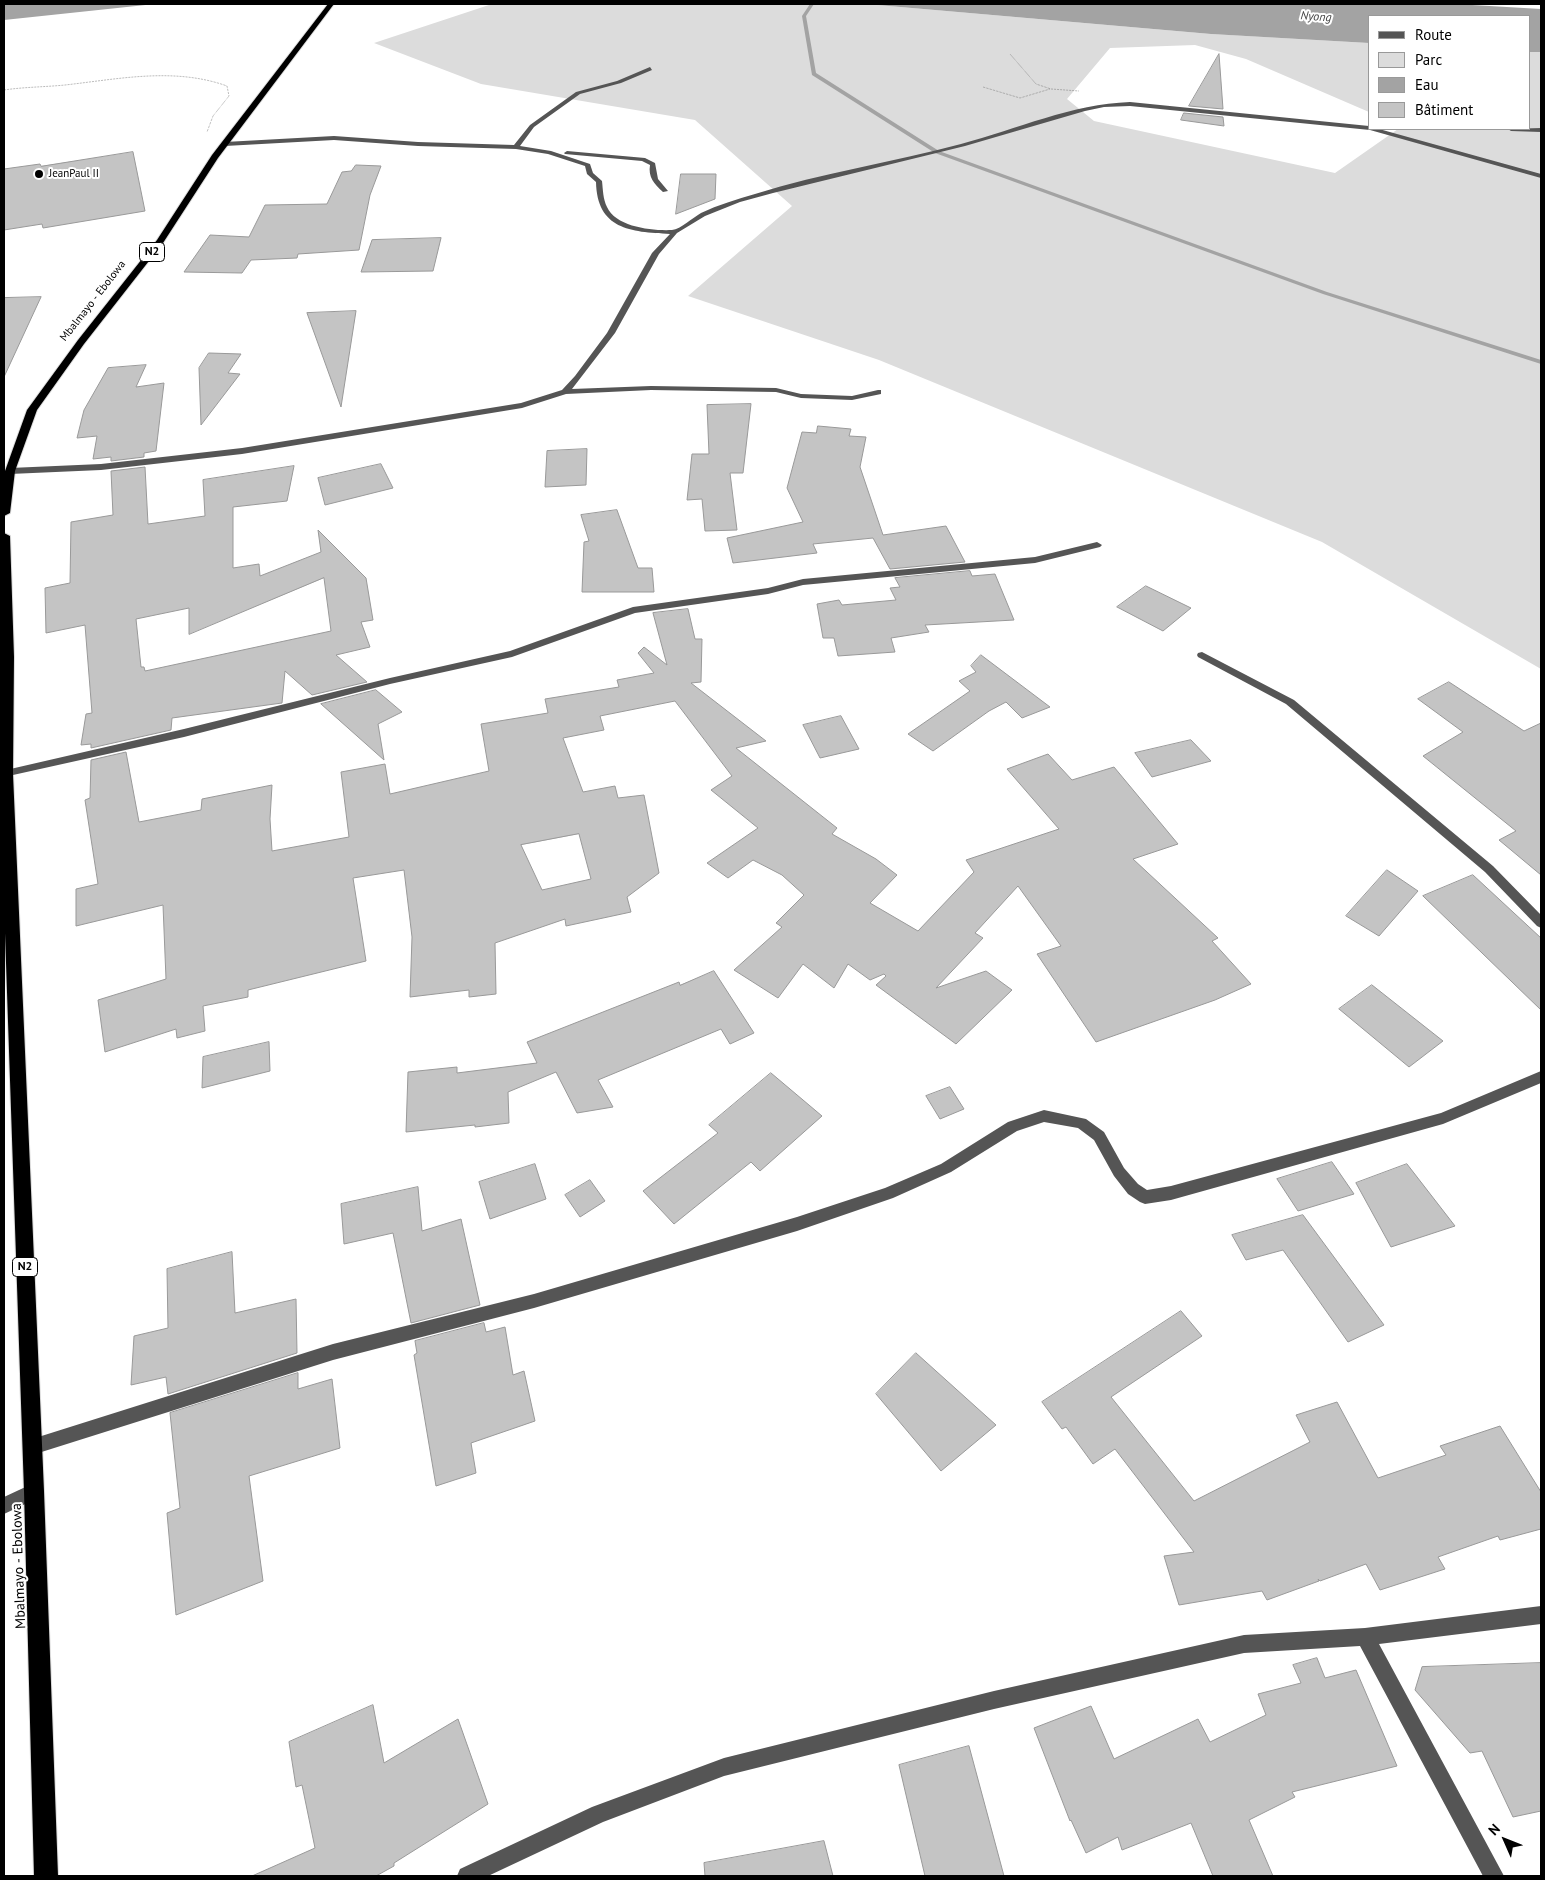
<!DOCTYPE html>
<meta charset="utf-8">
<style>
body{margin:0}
#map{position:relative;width:1545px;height:1880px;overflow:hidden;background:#fff;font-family:"PT Sans",sans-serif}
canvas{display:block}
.frame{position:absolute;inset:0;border:5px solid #000;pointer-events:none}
.legend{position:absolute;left:1368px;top:15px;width:162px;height:115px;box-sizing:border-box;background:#fff;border:1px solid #999;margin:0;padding:6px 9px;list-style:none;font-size:15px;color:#000}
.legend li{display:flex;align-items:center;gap:10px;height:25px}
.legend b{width:25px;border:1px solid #999}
.north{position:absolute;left:1480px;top:1815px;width:50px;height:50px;-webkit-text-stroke:4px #fff;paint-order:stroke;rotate:314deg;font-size:14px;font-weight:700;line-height:20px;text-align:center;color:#000}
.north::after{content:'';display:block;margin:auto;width:18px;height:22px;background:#000;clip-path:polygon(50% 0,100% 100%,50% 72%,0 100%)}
</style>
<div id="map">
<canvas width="1545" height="1880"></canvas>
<div class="frame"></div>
<ul class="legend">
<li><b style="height:6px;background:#555"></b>Route</li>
<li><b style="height:14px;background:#dcdcdc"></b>Parc</li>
<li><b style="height:14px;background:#a3a3a3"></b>Eau</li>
<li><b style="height:14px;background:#c4c4c4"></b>Bâtiment</li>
</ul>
<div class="north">N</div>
</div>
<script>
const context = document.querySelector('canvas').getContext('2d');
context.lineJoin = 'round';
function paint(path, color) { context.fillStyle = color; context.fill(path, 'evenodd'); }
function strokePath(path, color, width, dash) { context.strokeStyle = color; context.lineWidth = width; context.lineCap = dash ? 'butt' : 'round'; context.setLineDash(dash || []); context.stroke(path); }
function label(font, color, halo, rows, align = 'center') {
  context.font = font + ' "PT Sans",sans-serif'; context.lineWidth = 4; context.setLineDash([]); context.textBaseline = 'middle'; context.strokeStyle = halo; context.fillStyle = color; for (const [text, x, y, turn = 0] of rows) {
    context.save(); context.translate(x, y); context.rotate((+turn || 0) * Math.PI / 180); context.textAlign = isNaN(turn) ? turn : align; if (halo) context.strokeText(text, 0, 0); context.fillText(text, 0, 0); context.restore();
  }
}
paint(new Path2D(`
 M492,4h374l345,30 158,9v69l-123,-53 -51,-14 -85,3 -43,51 27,22 241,52 63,-44h131v-77h12v617l-219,-127 -443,-182 -191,-64 104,-90 -97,-86 -214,-36 -107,-41z`), '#dcdcdc');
paint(new Path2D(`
 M4,4h151l-151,16z
 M866,4h589l86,5v43h-12v-36h-160v27l-158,-9z`), '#a3a3a3');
paint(new Path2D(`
 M810,4h4l-8,12 10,57 123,78 388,141 214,68v4l-218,-70 -388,-141 -123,-78 -10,-59z`), '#a3a3a3');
const building = new Path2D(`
 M1219,54l4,55 -34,-3z
 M1184,113l39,4 1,9 -43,-6z
 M133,152l12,59 -102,17 -1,-4 -38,6v-61l36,-5 1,2z
 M356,165l25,1 -11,29 -11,55 -61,4 -1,4 -46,2 -9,13 -58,-1 26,-37 39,2 16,-32 62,-1 15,-32 9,-1z
 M681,174h35l-1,25 -39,15z
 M441,238l-8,33 -72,1 11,-32z
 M41,297l-37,80v-79z
 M356,311l-15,96 -34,-94z
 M209,353l32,1 -13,19 12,1 -39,51 -2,-57z
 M146,365l-10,22 28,-4 -8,68 -12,2v4l-33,4v-4l-18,2 4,-23 -20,2 7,-28 24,-42z
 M751,404l-8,69h-13l7,57 -32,1 -3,-32 -15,1 5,-46h17l-2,-49z
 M818,426l33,3 -2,7 17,1 -6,30 23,68 63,-9 19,36 -75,7 -17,-31 -60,6 4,9 -84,10 -6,-25 76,-16 -16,-34 15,-56 14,1z
 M587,449l-1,36 -41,2 2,-36z
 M381,464l12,24 -68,17 -7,-27z
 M294,466l-7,35 -54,6v61l26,-4 1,12 61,-24 -3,-22 48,48 7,42 -12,2 9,25 -34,8 31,27 -55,13 -27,-24 -3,32 -110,15 -1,12 -80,18v-4l-10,1 5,-31 6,-1 -7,-88 -39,8 -1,-45 25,-5 1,-61 42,-7 -2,-44 34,-4 3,57 57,-8 -2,-36zM324,578l7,53 -186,40 -1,-4h-3l-5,-48 53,-11v26z
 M617,510l21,58h14l2,24h-72l2,-50 5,-1 -8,-26z
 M970,571l2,5 23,-2 19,46 -89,5 4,7 -38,6 4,14 -57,4 -4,-18h-11l-6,-34 22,-4 3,5 54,-5 -6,-12 10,-1 -5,-9z
 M1146,586l45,22 -28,23 -46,-24z
 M688,609l7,30h7l-1,43 -10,1 75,58 -30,7 101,80 -5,6 44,25 21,16 -27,28 48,28 56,-59 -8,-12 93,-31 -52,-60 41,-15 24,26 42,-13 64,77 -45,15 85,79 -6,3 39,43 -36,16 -119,42 -59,-88 24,-8 -43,-60 -43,47 8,5 -47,50 50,-17 26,19 -56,54 -80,-59 10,-9 -2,-2 -14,6 -22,-16 -14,24 -31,-24 -25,34 -44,-28 48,-43 -6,-4 28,-28 -22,-20 -29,-15 -25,18 -21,-15 51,-35 -47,-38 21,-14 -57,-75 -75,15 4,14 -41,8 20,54 32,-6 3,12 26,-3 15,78 -32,24 4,15 -65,14 -1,-7 -70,24 1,51 -27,3v-7l-59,7 2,-60 -8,-67 -51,8 13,83 -118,29v7l-45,9 2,25 -28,7 -1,-9 -71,23 -7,-52 68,-21 -3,-74 -87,21v-37l22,-5 -13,-84 5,-2 1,-38 35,-8 13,70 62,-12 1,-11 70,-14 -2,34 2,32 77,-14 -8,-65 44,-8 5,30 99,-23 -8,-47 67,-11 -3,-14 74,-12 -2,-7 37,-7 -16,-20 6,-6 23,18 -14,-52zM579,834l12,45 -49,11 -21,-45z
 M981,655l69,52 -28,11 -16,-16 -17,9 -56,40 -25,-17 62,-43 -11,-10 17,-9 -5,-6z
 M1449,682l75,49 17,-8v152l-42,-35 17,-9 -93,-75 40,-24 -45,-33z
 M376,690l26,22 -24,12 6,36 -63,-56z
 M841,716l18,33 -39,9 -17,-33z
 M1191,740l20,21 -59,16 -17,-24z
 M1387,870l31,21 -39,45 -33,-20z
 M1473,875l68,63v72l-118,-114z
 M714,971l40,62 -24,11 -9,-15 -123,51 15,27 -36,6 -21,-41 -48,20 1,31 -34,4v-2l-69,7 2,-60 49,-5v6l80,-10 -10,-21 152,-60 1,3z
 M1372,985l71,56 -34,26 -70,-58z
 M269,1042l1,29 -68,17 1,-31z
 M771,1073l51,43 -62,55 -9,-9 -77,62 -31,-33 75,-58 -9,-8z
 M950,1087l14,22 -24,10 -14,-23z
 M1332,1162l22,32 -56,17 -21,-32z
 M535,1164l11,35 -56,20 -11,-37z
 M1407,1164l48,62 -64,21 -35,-64z
 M590,1180l15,21 -25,16 -15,-22z
 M418,1187l4,44 39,-12 19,86 -69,18 -18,-90 -49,11 -3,-40z
 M1303,1215l81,110 -36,17 -65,-92 -37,10 -14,-25z
 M232,1252l3,61 61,-14 1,54 -129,41 -2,-17 -35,8 3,-49 34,-8 -1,-59z
 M1181,1311l21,25 -91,61 83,104 116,-59 -14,-27 41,-13 41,76 68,-23 -6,-9 60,-20 41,66v37l-41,11 -2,-4 -60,21 7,12 -65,21 -14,-26 -46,17 -2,-2 1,2 -52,19 -5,-9 -83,14 -15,-49 30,-4 -79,-103 -22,15 -27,-37 -4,2 -20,-27z
 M484,1323l2,9 19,-5 8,48 11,-4 11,50 -64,22 5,30 -40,13 -22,-131 3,-2 -2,-12z
 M916,1353l80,72 -55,46 -65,-77z
 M298,1373v16l34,-10 8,69 -91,28 14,105 -87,34 -9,-102 13,-5 -10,-95z
 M1317,1658l8,20 31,-8 41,96 -105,26 3,5 -46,23 24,56h-60l-22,-53 -69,27 -4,-13 -32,16 -15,-33 -1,1 -36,-93 57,-22 23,53 84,-40 12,23 56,-27 -8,-21 43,-11 -8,-18z
 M1541,1663v148l-28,6 -31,-66 -12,2 -55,-63 7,-23z
 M373,1705l11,58 74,-44 30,85 -94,59v3l-18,10h-124l63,-28 -13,-63 -6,2 -7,-45z
 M969,1746l35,130h-79l-26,-111z
 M824,1841l9,35h-128l-1,-13z`);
paint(building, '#c4c4c4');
strokePath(building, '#999', 1);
const highway = new Path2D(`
 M328,4h6l-116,154 -55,85 -79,101 -47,66 -22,61 -5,42 -6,3 1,-45 22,-61 51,-70 79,-100 55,-85z
 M4,533l6,3 4,121 -1,117 31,717 14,385h-24l-10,-385 -20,-587z`);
strokePath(highway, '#dbdbdb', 2);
strokePath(new Path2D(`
 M1010,54l26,30 15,5 28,2
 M983,87l37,11 30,-9
 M4,90c20,-3 41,-3 61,-5 54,-6 109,-18 162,1l2,10 -16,20 -6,16`), '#777', 1, [0.5, 1]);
paint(new Path2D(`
 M650,67l2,3 -31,13 -41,11 -46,33 -14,19 31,5 39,13 3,9 9,8c1,9 1,18 5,26 9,20 45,24 65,23 9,-1 20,-12 29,-17 17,-8 36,-14 54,-19 67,-21 138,-32 206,-50 56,-15 111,-40 169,-42l239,24v3h10l162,45v4l-171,-48 -240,-24 -26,1 -19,4 -120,35 -192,47 -33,9 -35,14 -28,17 -18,21 -44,79 -43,56 79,-3 125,2 25,6 51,2 26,-6h3v4l-29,6 -51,-2 -25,-6 -125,-2 -85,4 -44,14 -280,46 -141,16 -91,4 -4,-3 4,-3 91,-4 141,-16 279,-45 41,-13 13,-14 32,-43 45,-80 18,-19c-40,-2 -73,-5 -74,-52l-9,-8 -2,-8 -37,-12 -32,-5 -98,-3 -84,-6 -109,6 -3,-2 3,-2 109,-6 84,6 96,3 16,-20 46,-33 41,-11z
 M1541,128v4l-30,-1 -3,-2z
 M567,151l78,7 10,5 3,16 10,12 -5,1c-9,-8 -15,-15 -13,-27l-8,-4 -77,-7 -1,-1z
 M1097,542l5,3 -2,2 -65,16 -232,22 -35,9 -133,19 -123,44 -122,27 -206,53 -180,40v-6l2,-1 178,-41 206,-51 120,-27 123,-44 135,-19 35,-9 232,-22z
 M1202,652l92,48 199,166 48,49v13l-4,-2 -52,-54 -199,-168 -88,-47 -1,-2 1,-2z
 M1541,1071v12l-98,41 -272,76 -26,4 -5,-2 -12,-8 -14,-18 -20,-36 -16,-12 -34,-6 -27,9 -66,41 -58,26 -96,33 -263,77 -201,52 -301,95 -6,-2 -2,-6 2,-6 6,-2 301,-95 201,-50 263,-77 88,-29 56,-24 67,-42 36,-12 42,9 18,13 20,36 14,16 9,6 24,-4 270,-73z
 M34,1483l6,2 2,6 -2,6 -36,17v-17z
 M1541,1606v18l-162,20 125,232h-21l-123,-230 -116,7 -250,56 -270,67 -121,46 -115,54h-31l3,-7 132,-62 132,-49 270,-67 250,-56 121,-7z`), '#555');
paint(highway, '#000');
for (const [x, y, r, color] of [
 [39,174,5,"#000"]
]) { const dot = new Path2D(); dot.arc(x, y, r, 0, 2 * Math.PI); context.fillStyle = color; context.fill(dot); strokePath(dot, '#fff', 2); }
label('11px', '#000', '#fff', [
 ["JeanPaul II",49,174]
], 'left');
label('11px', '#000', '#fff', [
 ["Mbalmayo - Ebolowa",93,301,-52]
]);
label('italic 12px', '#444', '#fff', [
 ["Nyong",1316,17,4]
]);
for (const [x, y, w] of [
 [152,252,25],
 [25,1267,25]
]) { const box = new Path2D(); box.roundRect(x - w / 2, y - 9.5, w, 19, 4); context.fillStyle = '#fff'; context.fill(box); strokePath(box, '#000', 1); }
label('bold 12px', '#000', null, [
 ["N2",152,252],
 ["N2",25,1267]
]);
label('14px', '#000', '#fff', [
 ["Mbalmayo - Ebolowa",19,1566,-92]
]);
</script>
